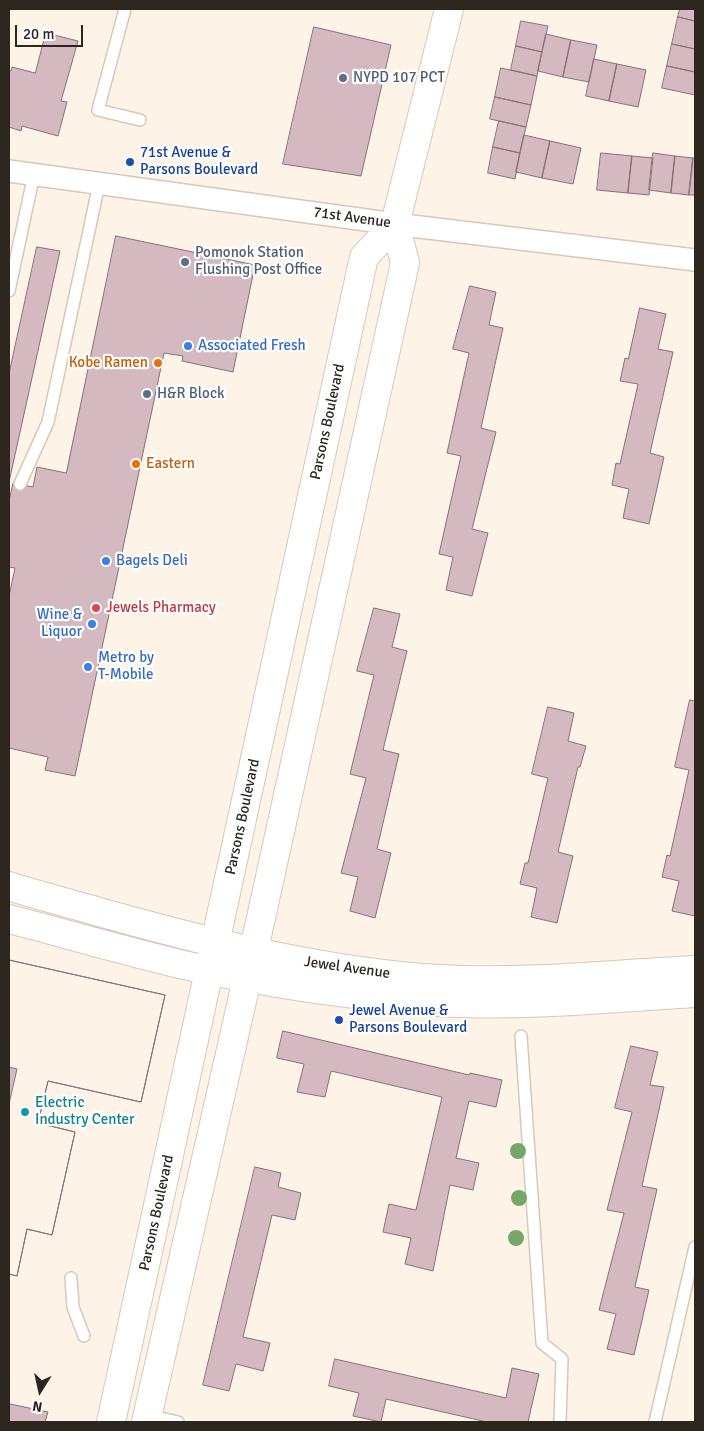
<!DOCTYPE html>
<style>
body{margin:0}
#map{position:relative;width:704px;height:1431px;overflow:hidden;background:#fef3e7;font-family:Signika,sans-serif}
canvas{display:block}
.frame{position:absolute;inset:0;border:10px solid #2d261f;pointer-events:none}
.north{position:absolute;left:15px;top:1366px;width:50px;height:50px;-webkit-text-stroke:4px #fff;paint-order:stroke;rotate:190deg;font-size:14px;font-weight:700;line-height:20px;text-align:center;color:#2d261f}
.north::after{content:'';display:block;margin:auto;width:18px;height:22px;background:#2d261f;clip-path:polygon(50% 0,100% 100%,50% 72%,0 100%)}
.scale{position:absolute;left:15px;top:25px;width:68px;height:22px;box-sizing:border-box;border:2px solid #2d261f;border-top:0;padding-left:6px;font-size:15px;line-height:18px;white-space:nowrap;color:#2d261f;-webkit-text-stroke:4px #fff;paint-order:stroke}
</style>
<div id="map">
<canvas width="704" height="1431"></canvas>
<div class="frame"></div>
<div class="north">N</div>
<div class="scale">20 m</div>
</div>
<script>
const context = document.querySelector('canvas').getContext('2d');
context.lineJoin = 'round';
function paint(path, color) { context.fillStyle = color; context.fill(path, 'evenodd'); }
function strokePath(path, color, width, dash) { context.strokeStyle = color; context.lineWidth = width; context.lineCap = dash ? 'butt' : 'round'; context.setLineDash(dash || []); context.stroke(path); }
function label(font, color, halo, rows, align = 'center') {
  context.font = font + ' Signika,sans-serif'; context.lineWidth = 4.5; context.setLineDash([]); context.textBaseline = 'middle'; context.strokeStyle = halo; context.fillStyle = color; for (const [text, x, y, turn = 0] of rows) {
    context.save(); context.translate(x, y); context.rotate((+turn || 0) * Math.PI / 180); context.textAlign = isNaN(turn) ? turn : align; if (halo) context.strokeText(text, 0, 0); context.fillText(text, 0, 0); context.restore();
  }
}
const building = new Path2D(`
 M680,9h15v12l-17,-4z
 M678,17l17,4v28l-23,-5z
 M521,21l27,5 -6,26 -26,-6z
 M314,27l77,18 -30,131 -78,-12z
 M46,33l32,8 -17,60 6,1 -9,34 -36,-10 -1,5 -12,-4v-57l2,1 1,-4 23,6z
 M546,34l25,6 -8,37 -25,-6z
 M571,40l26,5 -8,37 -26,-5z
 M672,44l23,5v23l-28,-6z
 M516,46l26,6 -5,24 -26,-6z
 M594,59l23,5 -8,37 -23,-5z
 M617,64l29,6 -8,37 -29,-6z
 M667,66l28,6v23l-33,-7z
 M501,68l36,8 -6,29 -36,-8z
 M495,97l36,8 -5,22 -36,-8z
 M499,121l27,6 -6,26 -27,-6z
 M524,135l26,6 -8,37 -26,-6z
 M550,141l31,7 -8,36 -31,-6z
 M493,147l27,6 -5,26 -27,-6z
 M601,153l31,3 -4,37 -31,-3z
 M653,153l22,3 -4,37 -22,-3z
 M632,156l21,2 -4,37 -21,-2z
 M675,156l18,2 -4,37 -18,-2z
 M693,158h2v37h-6z
 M116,236l139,29 -22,107 -51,-11 1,-5 -19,-3 -89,423 -30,-6 3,-13 -39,-9v-152l6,-28 -6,-1v-66l4,-18 20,4 4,-20 29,6z
 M37,247l23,4 -51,231v-108z
 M470,286l26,6 -7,33 14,3 -22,100 15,4 -24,97 16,4 -16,63 -26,-6 7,-33 -14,-3 22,-98 -14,-3 22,-100 -16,-4z
 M640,308l26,6 -8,35 15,3 -23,101 14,4 -15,67 -26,-6 6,-29 -17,-4 4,-22 4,1 18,-80 -18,-3 5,-23 3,1z
 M374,608l26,6 -8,33 15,4 -24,99 16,4 -22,95 14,4 -16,65 -25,-7 8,-34 -17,-4 25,-95 -16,-4 24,-99 -17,-4z
 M690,700l5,1v215l-23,-5 7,-30 -17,-4 5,-22 3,1 19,-86 -14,-3z
 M548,707l26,6 -6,28 18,5 -6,21h-2l-20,85 15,4 -16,67 -26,-6 6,-29 -17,-4 5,-21h3l20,-85 -16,-4z
 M9,960l156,35 -24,107 -93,-21 -10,42 37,9 -23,103 -25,-6 -10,47 -8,-2v-170l8,-35 -8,-2z
 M9,960l156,35 -24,107 -93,-21 -10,42 37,9 -23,103 -25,-6 -10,47 -8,-2z
 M283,1031l186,44 1,-2 32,7 -6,27 -27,-6 -13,57 23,5 -6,27 -23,-5 -17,86 -28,-7 6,-26 -28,-6 6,-28 27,6 26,-113 -111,-26 -6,26 -28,-5 7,-28 -27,-6z
 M631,1046l27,6 -8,33 14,2 -22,99 15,3 -22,98 14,3 -15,65 -27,-6 9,-35 -17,-4 25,-97 -17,-3 25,-98 -17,-4z
 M255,1167l26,6 -3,14 23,6 -6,27 -23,-5 -29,122 27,6 -7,28 -27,-7 -7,27 -26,-6z
 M335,1359l171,39 6,-30 27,6 -11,48h-41l-101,-23 -5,23 -28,-6 6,-23 -30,-7z
 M10,1404l38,8 -3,10h-36z`);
paint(building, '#d4b9c0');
strokePath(building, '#897077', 1);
const lane = new Path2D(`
 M125,9l-27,101 42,10
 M9,291l25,-117
 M20,484l28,-62 51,-238
 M521,1036l21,307 20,16 -2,63
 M71,1278l2,29 11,29
 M147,1415l31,7
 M655,1422l40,-175`);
const street = new Path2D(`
 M9,171l386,53 300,36`);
const secondary = new Path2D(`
 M9,886c33,11 68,19 101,29 108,30 217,57 329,64 85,5 171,-5 256,-9
 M9,919c58,15 116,32 175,46 84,19 169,31 254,37 86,5 172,-4 257,-9
 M111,1422l253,-1165 31,-33
 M146,1422l115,-504 144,-655 -10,-39 54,-215`);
strokePath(lane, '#d9c8b5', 14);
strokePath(street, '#d9c8b5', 24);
strokePath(secondary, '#d9c8b5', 30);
strokePath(lane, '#fff', 11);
strokePath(street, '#fff', 21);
strokePath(secondary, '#fff', 28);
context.fillStyle = '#75a76b';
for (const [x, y] of [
 [518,1151],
 [519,1198],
 [516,1238]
]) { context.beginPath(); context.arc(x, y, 8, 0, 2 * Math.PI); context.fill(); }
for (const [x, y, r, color] of [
 [343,78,5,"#5c6f8a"],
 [130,162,5,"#1a4fb4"],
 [185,262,5,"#5c6f8a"],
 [188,346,5,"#3f7fe0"],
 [158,363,5,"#e8710a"],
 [147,394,5,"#5c6f8a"],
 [136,464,5,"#e8710a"],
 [106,561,5,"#3f7fe0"],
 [96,608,5,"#e0444e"],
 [92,624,5,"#3f7fe0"],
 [88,667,5,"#3f7fe0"],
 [339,1020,5,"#1a4fb4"],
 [25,1112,5,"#0f9aa8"]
]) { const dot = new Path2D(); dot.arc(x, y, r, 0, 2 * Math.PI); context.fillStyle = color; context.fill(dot); strokePath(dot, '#fff', 2); }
label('15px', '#4e5e75', '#fff', [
 ["NYPD 107 PCT",353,78],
 ["Pomonok Station",195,253],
 ["Flushing Post Office",195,270],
 ["H&R Block",157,394]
], 'left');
label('15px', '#164399', '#fff', [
 ["71st Avenue &",140,153],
 ["Parsons Boulevard",140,170],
 ["Jewel Avenue &",349,1011],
 ["Parsons Boulevard",349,1028]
], 'left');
label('15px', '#2d261f', '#fff', [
 ["71st Avenue",352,218,8],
 ["Parsons Boulevard",328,422,-78],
 ["Parsons Boulevard",243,817,-78],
 ["Jewel Avenue",347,968,8],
 ["Parsons Boulevard",157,1213,-78]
]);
label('15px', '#366cbe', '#fff', [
 ["Associated Fresh",198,346],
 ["Bagels Deli",116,561],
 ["Wine &",82,615,"right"],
 ["Liquor",82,632,"right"],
 ["Metro by",98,658],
 ["T-Mobile",98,675]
], 'left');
label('15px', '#c56008', '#fff', [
 ["Kobe Ramen",148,363],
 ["Eastern",146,464,"left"]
], 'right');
label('15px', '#be3a42', '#fff', [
 ["Jewels Pharmacy",106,608]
], 'left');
label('15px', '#0d838f', '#fff', [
 ["Electric",35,1103],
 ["Industry Center",35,1120]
], 'left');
</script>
